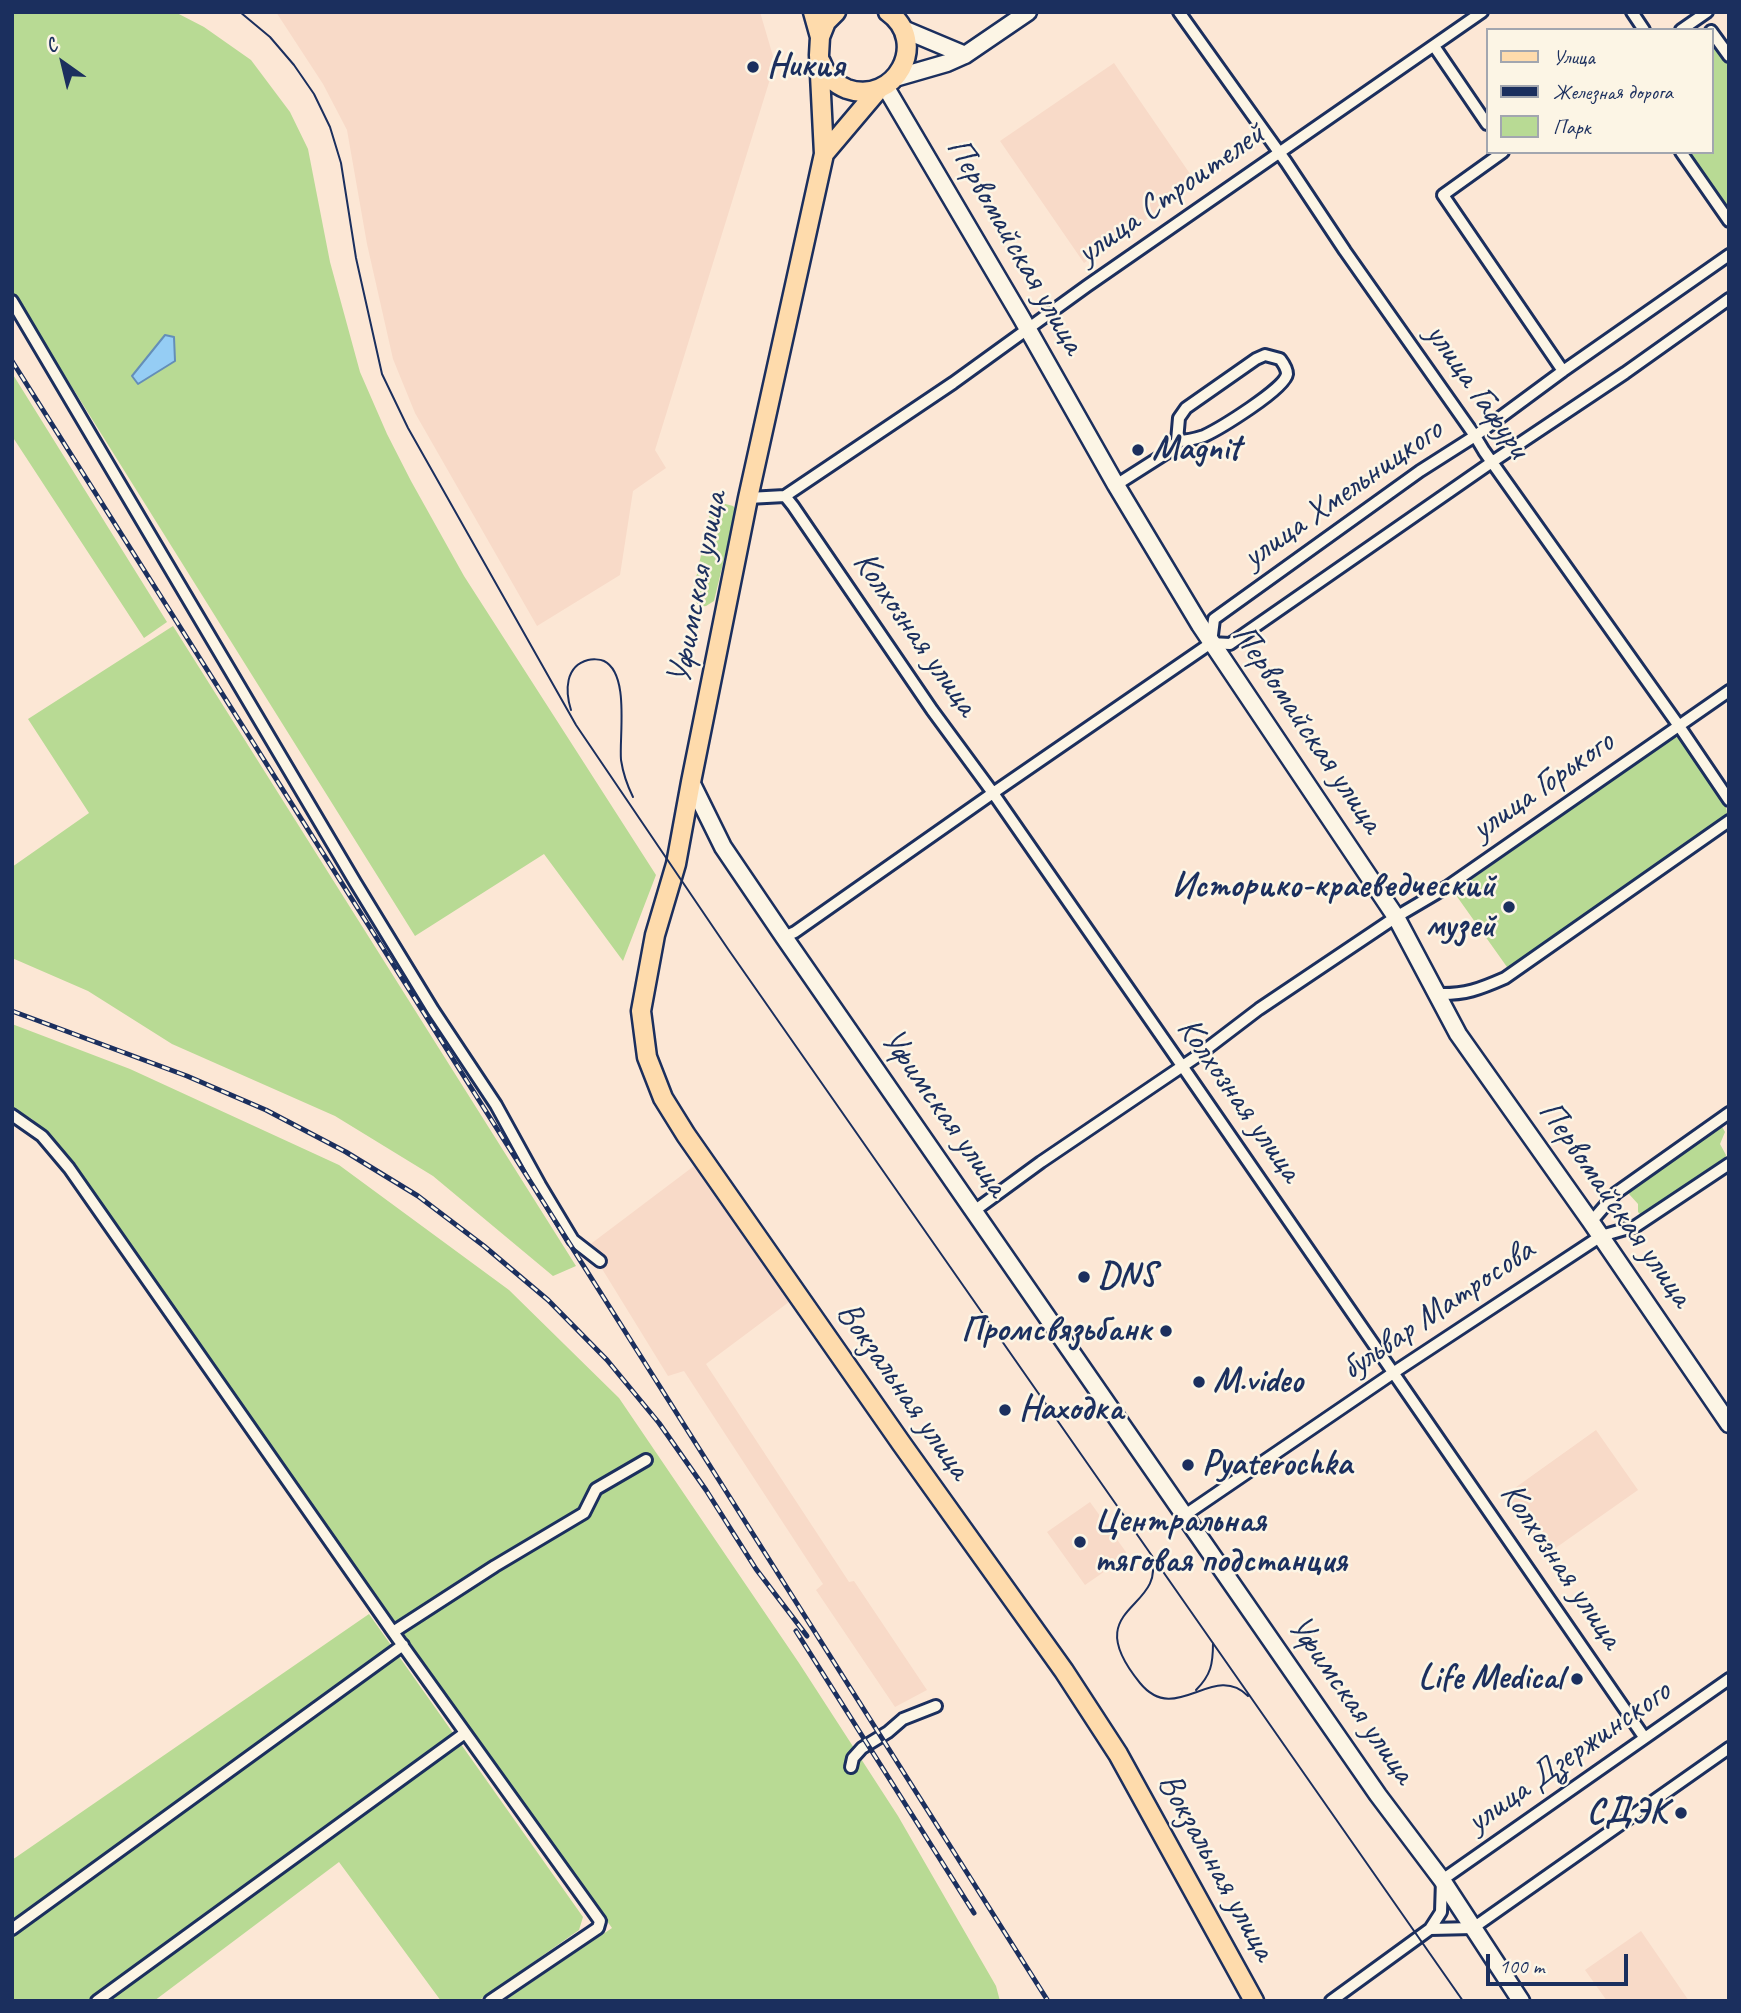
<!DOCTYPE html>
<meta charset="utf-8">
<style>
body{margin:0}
#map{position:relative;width:1741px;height:2013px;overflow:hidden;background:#fce7d5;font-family:Caveat,sans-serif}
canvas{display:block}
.frame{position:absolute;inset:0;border:14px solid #1b2f5e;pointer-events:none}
.legend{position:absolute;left:1486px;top:28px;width:228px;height:126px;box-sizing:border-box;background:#fcf5e5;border:2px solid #a2a6af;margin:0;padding:9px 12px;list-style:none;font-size:21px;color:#1b2f5e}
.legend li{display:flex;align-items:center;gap:14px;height:35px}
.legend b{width:35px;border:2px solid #a2a6af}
.north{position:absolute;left:28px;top:28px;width:70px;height:70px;-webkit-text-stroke:5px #fcf5e5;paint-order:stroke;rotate:326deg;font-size:19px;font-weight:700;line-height:28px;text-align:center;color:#1b2f5e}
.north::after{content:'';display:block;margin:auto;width:24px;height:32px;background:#1b2f5e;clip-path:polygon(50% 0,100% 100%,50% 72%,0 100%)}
.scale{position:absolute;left:1486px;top:1954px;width:142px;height:32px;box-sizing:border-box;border:4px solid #1b2f5e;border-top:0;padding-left:9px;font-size:21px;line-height:24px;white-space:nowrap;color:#1b2f5e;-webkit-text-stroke:5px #fcf5e5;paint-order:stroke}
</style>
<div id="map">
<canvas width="1741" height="2013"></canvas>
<div class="frame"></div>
<ul class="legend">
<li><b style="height:9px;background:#fedbac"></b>Улица</li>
<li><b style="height:9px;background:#1b2f5e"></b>Железная дорога</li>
<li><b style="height:19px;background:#b8da94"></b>Парк</li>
</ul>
<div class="north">С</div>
<div class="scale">100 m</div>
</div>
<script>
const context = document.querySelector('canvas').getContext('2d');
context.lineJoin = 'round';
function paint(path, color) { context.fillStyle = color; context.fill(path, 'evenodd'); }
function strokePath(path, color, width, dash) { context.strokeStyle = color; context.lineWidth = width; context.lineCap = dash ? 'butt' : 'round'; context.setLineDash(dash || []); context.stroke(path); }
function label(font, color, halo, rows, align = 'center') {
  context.font = font + ' Caveat,sans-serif'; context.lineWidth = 5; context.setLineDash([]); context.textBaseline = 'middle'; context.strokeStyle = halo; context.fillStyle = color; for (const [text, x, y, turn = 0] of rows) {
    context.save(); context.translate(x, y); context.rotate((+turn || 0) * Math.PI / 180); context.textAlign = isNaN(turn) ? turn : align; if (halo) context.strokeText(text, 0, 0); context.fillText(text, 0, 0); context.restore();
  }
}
paint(new Path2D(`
 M276,12h484l15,51 -120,387 11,18 -33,23 -13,84 -83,51 -122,-213 -22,-54 -26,-115 -20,-114 -24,-46z
 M1114,63l83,121 -113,79 -84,-122z
 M694,1166l95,136 -83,62 143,218 5,-1 73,109 -32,17 -79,-117 7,-6 -139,-213 -16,5 -80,-130z
 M1596,1430l42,60 -91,64 -42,-59z
 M1090,1502l36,50 -2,6 -39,27 -38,-53z
 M1641,1931l48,70h-82l-22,-31z`), '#f8dac8');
paint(new Path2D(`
 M12,12h163l29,15 47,33 39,52 18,37 22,113 30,110 27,62 24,47 53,95 192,299 -33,86 -79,-107 -129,82 -403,-645z
 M1711,41l18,25v144l-41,-58h23z
 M12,373l155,249 -23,16 -132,-202z
 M722,503l11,3 3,3 -22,92 -8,5 -6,1 -8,-10 18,-84z
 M173,626l403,640 -23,10 -120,-100 -98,-60 -163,-72 -84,-53 -76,-33v-91l77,-54 -61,-94z
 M1675,737l7,2 44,68 1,6 -4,7 -209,149 -7,-2 -49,-69 -3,-5 3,-4 214,-151z
 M12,1024l118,45 209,96 170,125 110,108 180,265 99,153 98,170 4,15h-496l108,-73 -556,-785 -24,-24 -20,-11z
 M1721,1125l4,7 -5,12 6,11 -2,8 -27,15 -40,30 -16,7 -3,-3v-8l-9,-10 3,-6 84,-61z
 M369,1614l214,303 -4,13 -101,71h-37l-102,-139 -185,139h-142v-141z`), '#b8da94');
const water = new Path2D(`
 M165,335l9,2 1,24 -37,23 -6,-8z`);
paint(water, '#95cdf4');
strokePath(water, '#648eb8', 2);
const street = new Path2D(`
 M1179,12l107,150 59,89 130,185 9,15 195,275 50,74
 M1632,12l12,18
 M1681,30l26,-18
 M1711,31l18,25
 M1434,46l53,78
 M1503,152l-60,43 120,176
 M1681,152l48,69
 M12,301l343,581 78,128 63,95 44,80 33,55 27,21
 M1116,485l55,-35 6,-9 2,-23 7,-10 70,-49 9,-4 15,4c3,4 7,9 7,15 -2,15 -68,55 -83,62 -9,3 -18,5 -27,5
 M785,496l8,10 139,204 61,83 194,280 457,664
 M748,498l37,-2 168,-113 134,-97 395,-274
 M1211,643l3,-24 206,-148 55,-35 88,-65 166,-116
 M784,937l11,-5 198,-139 218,-150 19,1 262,-182 133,-89 104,-74
 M1437,994c28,1 43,-5 68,-16l224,-157
 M12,1115l30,21 27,32 324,464 207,289 -2,7 -108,73
 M974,1211l67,-49 155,-105 63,-48 137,-92 51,-30 282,-196
 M1591,1222l25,-29 113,-80
 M1185,1515l214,-146 202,-133 35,-10 93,-62
 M393,1632l102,-66 89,-53 12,-24 50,-29
 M851,1767l2,-9 9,-10 26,-16 15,-13 33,-13
 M12,1929l391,-284
 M1430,1929l43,-1 256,-180
 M97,2001l368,-268
 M1331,2001l99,-72 11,-17 1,-32 287,-201`);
const secondary = new Path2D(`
 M903,29l62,26
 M895,78l52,-15 18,-8 63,-43
 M885,86l136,231 95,168 84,140 196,292 62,117 133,188 138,202
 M691,782l32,65 61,90 594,858 64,85 79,121`);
const primary = new Path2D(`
 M813,12l7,25 -1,18 5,99 -76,344 -57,284 -15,82 -21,71 -14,76 6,46 16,41 23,37 215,308 163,228 54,83 136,247
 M820,37l6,-15 10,-10
 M821,62c4,12 13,22 26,27 48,17 83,-47 41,-77
 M824,154l55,-65`);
strokePath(street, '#1b2f5e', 16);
strokePath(secondary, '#1b2f5e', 21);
strokePath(primary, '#1b2f5e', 23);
strokePath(street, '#fcf5e5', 10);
strokePath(secondary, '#fcf5e5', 16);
strokePath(primary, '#fedbac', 18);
strokePath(new Path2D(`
 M240,12l30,25 24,28 20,29 16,33 11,36 15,95 26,116 26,54 168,297 152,224 735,1052
 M571,710c-6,-19 -6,-44 17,-50 4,-1 12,-1 16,1 26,13 15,75 17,99 2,13 6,25 12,37
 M1151,1556c17,55 -75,49 -11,127 36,44 73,-22 108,13
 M1196,1690c15,-15 17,-26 17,-47`), '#1b2f5e', 2);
const rail = new Path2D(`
 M12,361l1036,1640
 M12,1011l175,65 79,34 80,42 72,44 66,50 64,54 59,60 52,63 47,67 50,79 51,67
 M796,1631l178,282`);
strokePath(rail, '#1b2f5e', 5);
strokePath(rail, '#fcf5e5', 2.5, [8]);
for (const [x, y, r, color] of [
 [753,67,7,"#1b2f5e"],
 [1138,450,7,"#1b2f5e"],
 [1509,907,7,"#1b2f5e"],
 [1084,1277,7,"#1b2f5e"],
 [1166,1331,7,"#1b2f5e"],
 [1199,1382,7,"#1b2f5e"],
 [1005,1410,7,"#1b2f5e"],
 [1188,1465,7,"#1b2f5e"],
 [1080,1542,7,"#1b2f5e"],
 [1577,1679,7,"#1b2f5e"],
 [1681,1813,7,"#1b2f5e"]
]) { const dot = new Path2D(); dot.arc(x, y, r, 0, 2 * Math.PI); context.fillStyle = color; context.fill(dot); strokePath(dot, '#fcf5e5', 2.5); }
label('bold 35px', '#1b2f5e', '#fcf5e5', [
 ["Никия",767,67],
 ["Magnit",1152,450],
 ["Историко-краеведческий",1495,887,"right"],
 ["музей",1495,927,"right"],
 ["DNS",1098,1277],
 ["Промсвязьбанк",1152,1331,"right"],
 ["M.video",1213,1382],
 ["Находка",1019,1410],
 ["Pyaterochka",1202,1465],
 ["Центральная",1094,1522],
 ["тяговая подстанция",1094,1562],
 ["Life Medical",1563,1679,"right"],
 ["СДЭК",1667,1813,"right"]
], 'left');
label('35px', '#1b2f5e', '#fcf5e5', [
 ["улица Строителей",1171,194,-35],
 ["Первомайская улица",1015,246,60],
 ["улица Гафури",1477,391,55],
 ["улица Хмельницкого",1343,494,-35],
 ["Уфимская улица",698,588,-79],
 ["Колхозная улица",915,634,55],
 ["Первомайская улица",1307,729,56],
 ["улица Горького",1543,786,-35],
 ["Колхозная улица",1239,1100,55],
 ["Уфимская улица",944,1113,55],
 ["Первомайская улица",1615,1204,55],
 ["бульвар Матросова",1438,1310,-34],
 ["Вокзальная улица",903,1391,55],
 ["Колхозная улица",1561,1566,56],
 ["Уфимская улица",1351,1700,55],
 ["улица Дзержинского",1569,1757,-35],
 ["Вокзальная улица",1216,1867,61]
]);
</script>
